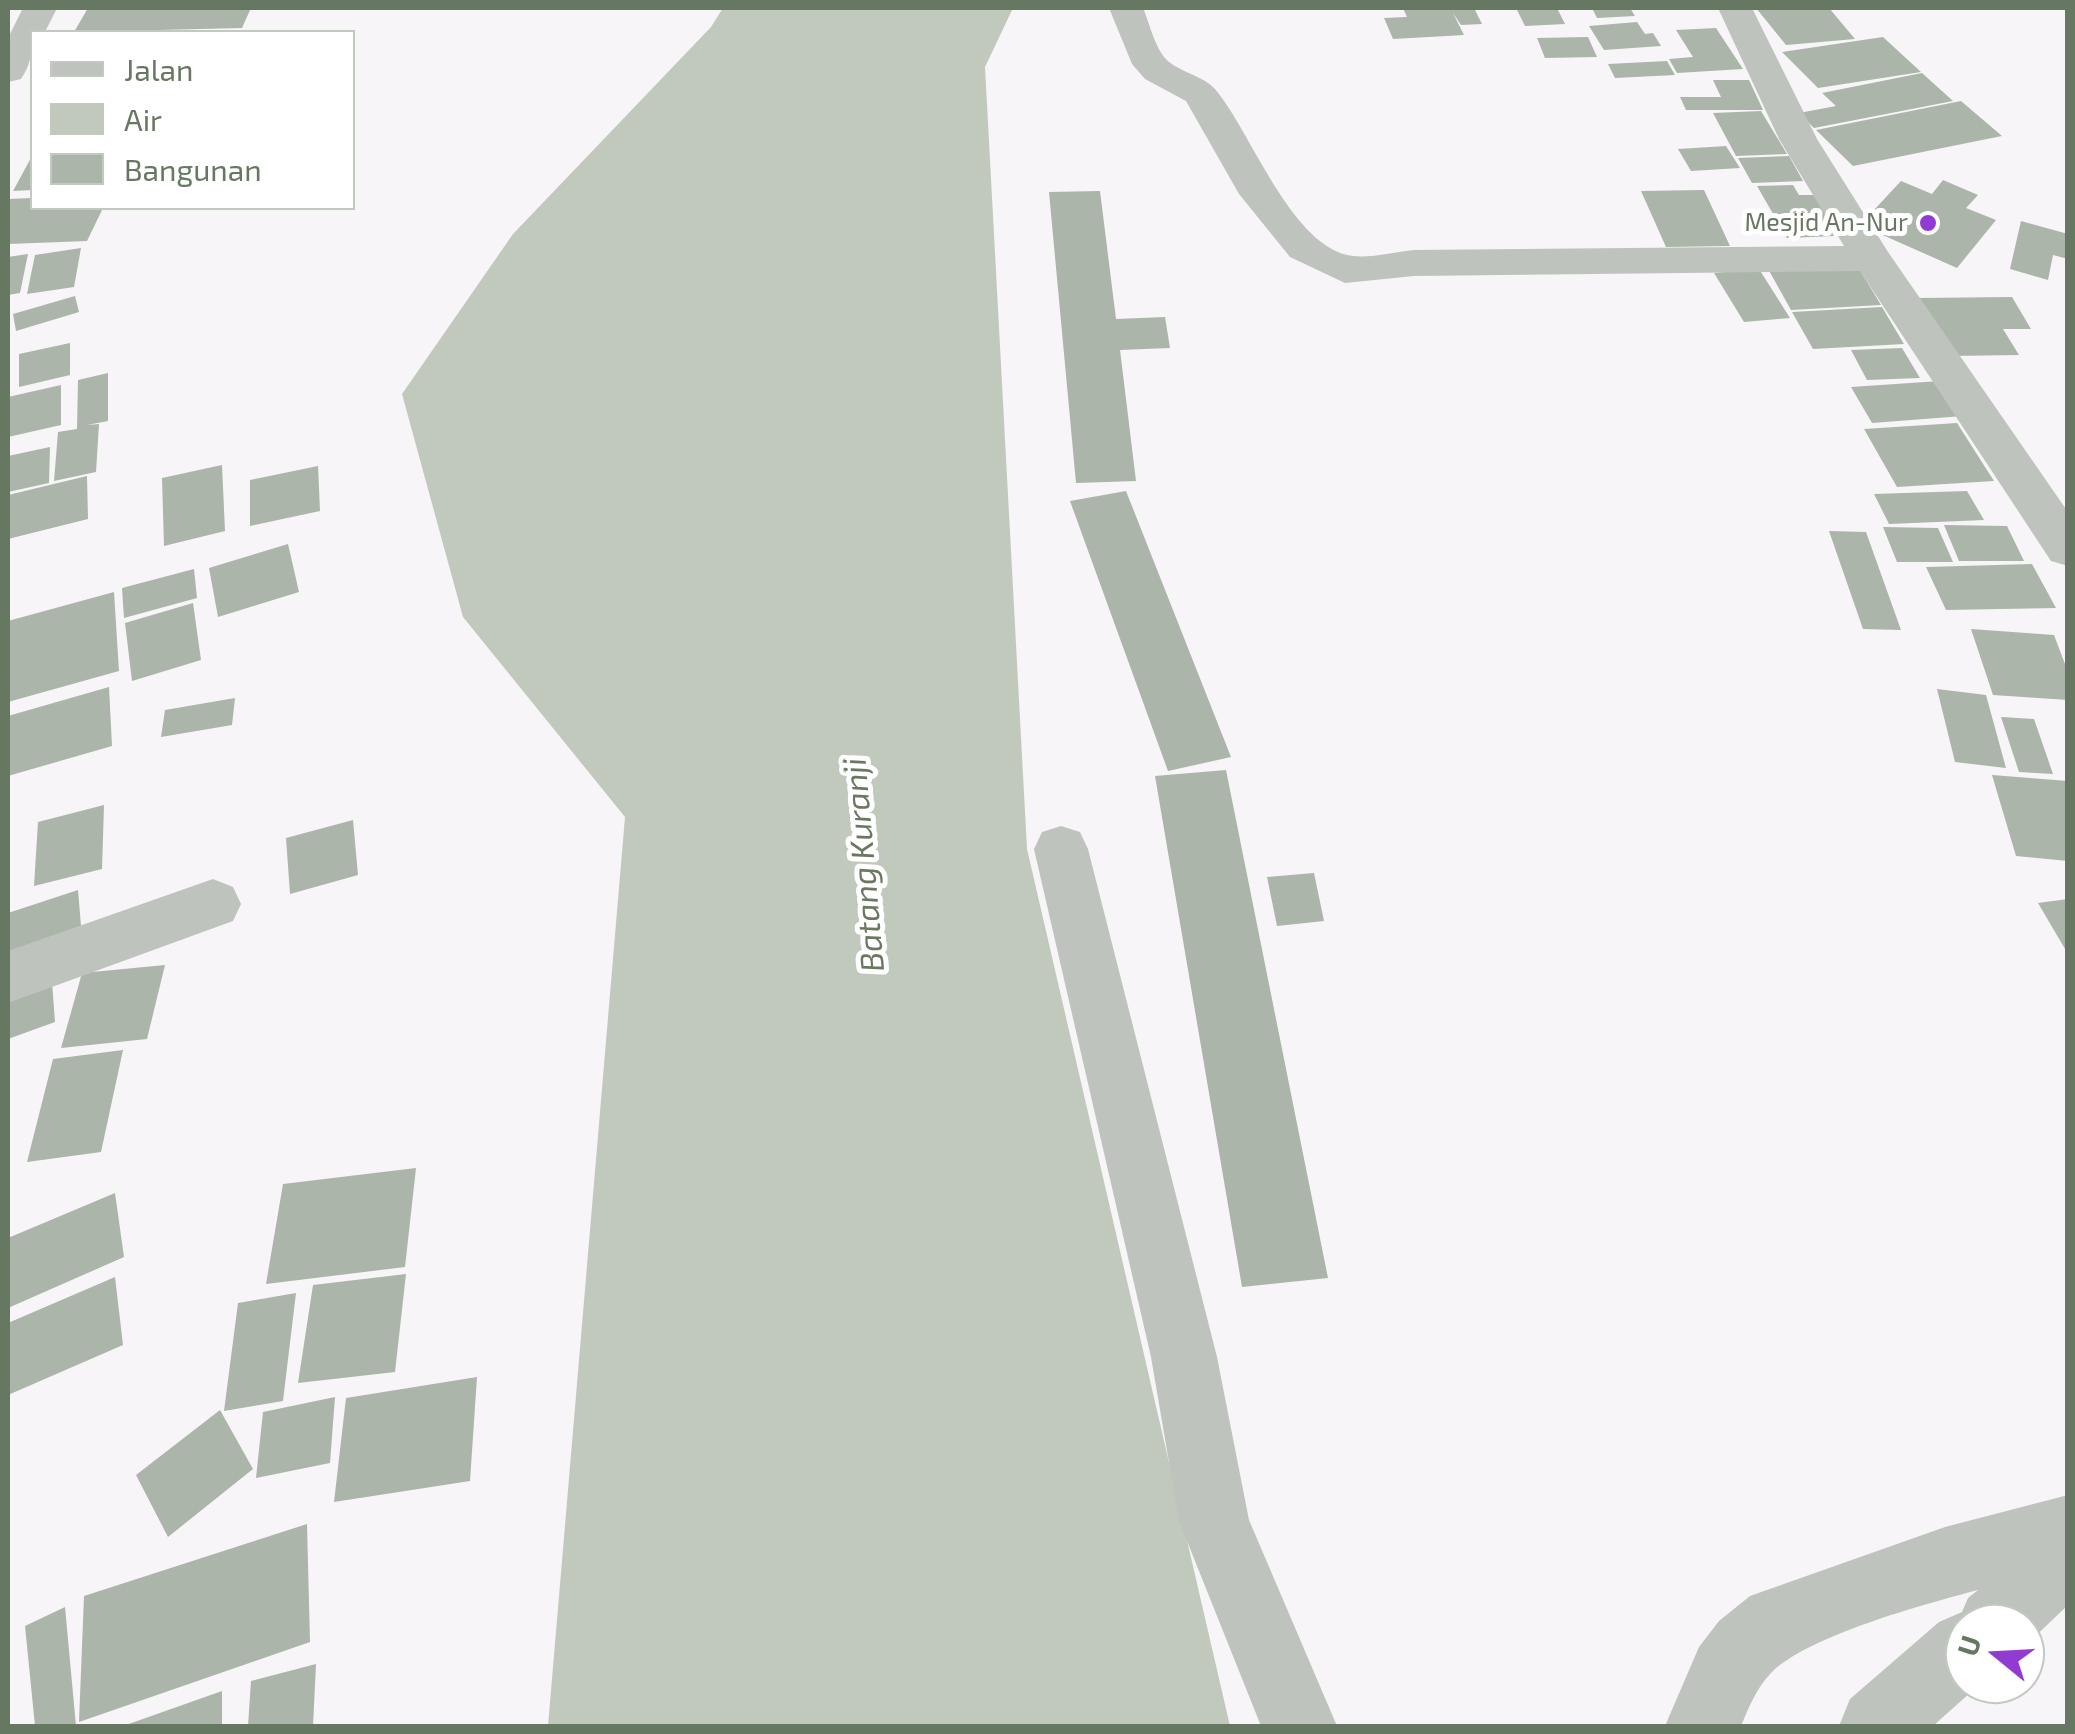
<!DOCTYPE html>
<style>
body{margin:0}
#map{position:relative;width:2075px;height:1734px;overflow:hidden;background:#f7f5f7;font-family:"Exo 2",sans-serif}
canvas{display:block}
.frame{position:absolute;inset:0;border:10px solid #667861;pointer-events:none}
.legend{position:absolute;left:30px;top:30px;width:325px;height:180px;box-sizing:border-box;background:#fff;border:2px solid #c2c9c0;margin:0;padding:12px 18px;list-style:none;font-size:30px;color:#667861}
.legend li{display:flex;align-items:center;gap:20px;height:50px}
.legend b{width:50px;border:2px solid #c2c9c0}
.north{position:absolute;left:1945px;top:1604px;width:100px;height:100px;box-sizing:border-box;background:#fff;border:2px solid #c2c9c0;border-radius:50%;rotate:288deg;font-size:28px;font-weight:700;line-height:40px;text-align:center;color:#667861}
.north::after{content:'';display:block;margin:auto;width:35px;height:45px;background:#923bd2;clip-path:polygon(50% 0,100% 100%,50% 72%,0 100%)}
</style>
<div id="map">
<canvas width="2075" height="1734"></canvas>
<div class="frame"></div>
<ul class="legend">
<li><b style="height:12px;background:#bec4bd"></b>Jalan</li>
<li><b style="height:28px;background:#c0c9bb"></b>Air</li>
<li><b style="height:28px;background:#abb5a9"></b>Bangunan</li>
</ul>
<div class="north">U</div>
</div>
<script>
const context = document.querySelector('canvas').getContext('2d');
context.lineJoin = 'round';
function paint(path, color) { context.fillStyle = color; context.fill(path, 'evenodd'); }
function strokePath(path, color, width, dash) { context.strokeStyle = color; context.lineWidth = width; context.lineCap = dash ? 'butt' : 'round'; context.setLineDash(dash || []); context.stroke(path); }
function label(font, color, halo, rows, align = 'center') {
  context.font = font + ' "Exo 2",sans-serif'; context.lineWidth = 10; context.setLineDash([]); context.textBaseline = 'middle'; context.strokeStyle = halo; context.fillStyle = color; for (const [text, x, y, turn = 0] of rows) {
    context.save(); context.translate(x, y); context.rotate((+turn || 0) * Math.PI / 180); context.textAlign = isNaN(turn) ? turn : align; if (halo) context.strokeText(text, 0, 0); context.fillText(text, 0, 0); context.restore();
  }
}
paint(new Path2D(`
 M723,8h290l-28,59 42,782 203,877h-682l77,-909 -162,-200 -61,-223 111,-160 198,-207z`), '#c0c9bb');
paint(new Path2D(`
 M88,8h163l-9,20 -168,4z
 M1403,8h71l8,16 -21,1 -8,-12 11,22 -71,4 -9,-21 23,-1z
 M1516,8h41l8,16 -40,2z
 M1592,8h38l5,8 -38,2z
 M1756,8h73l26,31 -69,6z
 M1637,22l8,12 8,-1 8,13 -57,4 -15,-24z
 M1716,28l27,41 -66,4 -8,-14 24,-2 -17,-27z
 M1588,37l9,20 -52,1 -8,-20z
 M1883,37l38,35 -103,16 -36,-36z
 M1667,61l8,14 -60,3 -7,-14z
 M1922,73l31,28 -139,27 -15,-15 37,-7 -14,-13z
 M1713,80h36l14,30h-77l-6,-13h41z
 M1961,101l41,35 -149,30 -37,-36z
 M1761,111l26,43 -51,2 -23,-43z
 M1726,146l14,22 -49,3 -13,-22z
 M32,156v34l-19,1z
 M1789,156l14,25 -51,2 -14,-25z
 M1943,180l35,15 -12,13 30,12 -39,48 -97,-43 41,-44 31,13z
 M1793,185l6,10h17l15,25 -6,1 9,15 -47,2 -30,-52z
 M1704,190l26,56 -64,1 -25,-56z
 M1100,191l16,128 49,-2 5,31 -50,2 16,131 -60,2 -27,-291z
 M32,198v10h71l-16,33 -79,3v-45z
 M2021,221l47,13v25l-15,-4 -5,25 -38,-11z
 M81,248l-7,39 -47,7 8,-39z
 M28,254l-8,39 -12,2v-38z
 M1855,262l26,43 -90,5 -24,-43z
 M1759,269l31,49 -46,4 -30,-49z
 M75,296l4,16 -63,19 -3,-17z
 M2012,297l19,32h-28l16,26 -70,1 -31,-58z
 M1882,307l22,37 -91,5 -21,-37z
 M70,343v32l-51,12v-33z
 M1902,348l18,30 -53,2 -16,-30z
 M108,373v48l-21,4 12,-1 -3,48 -42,9 4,-49 19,-3 1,-49z
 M1940,381l23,35 -91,7 -21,-36z
 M61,385v40l-53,12v-40z
 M1957,423l37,58 -97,6 -33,-58z
 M50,447l-1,36 -41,9v-36z
 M222,465l3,66 -61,15 -2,-68z
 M318,466l2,45 -70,15v-46z
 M87,476l1,43 -80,20v-44z
 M1126,491l105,266 -63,14 -98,-270z
 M1967,491l17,29 -95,4 -15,-30z
 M1944,525l63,1 17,35h-65z
 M1883,527l55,1 15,34h-56z
 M1829,531l37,1 35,98 -38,-1z
 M288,544l11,48 -81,25 -9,-49z
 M2032,564l24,44 -110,2 -20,-43z
 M194,569l3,29 -73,20 -2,-30z
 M114,592l5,79 -111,31v-81z
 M193,603l8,57 -69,21 -7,-58z
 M1971,629l83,6 14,37v28l-75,-5z
 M109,687l3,59 -104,30v-60z
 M1937,689l49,6 20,73 -51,-6z
 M235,698l-3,27 -71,12 4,-27z
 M2001,717l33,2 19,55 -34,-2z
 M1226,770l102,508 -86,9 -87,-511z
 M1992,775l76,6v80l-52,-5z
 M104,805l-2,64 -68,17 4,-64z
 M353,820l5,55 -68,19 -4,-56z
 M1314,873l10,48 -47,5 -10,-49z
 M78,890l4,48 -74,25v-50z
 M2068,899v55l-30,-51z
 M165,965l-18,74 -86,9 21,-75z
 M52,982l3,40 -47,17v-41z
 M123,1050l-22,102 -74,10 26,-103z
 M416,1168l-11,99 -139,17 17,-100z
 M115,1193l9,64 -116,51v-70z
 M406,1274l-11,98 -97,11 15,-98z
 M115,1277l8,68 -115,50v-72z
 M296,1293l-13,108 -59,10 14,-108z
 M477,1377l-7,104 -136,21 12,-104z
 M335,1397l-5,66 -74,15 7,-66z
 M220,1410l33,59 -85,68 -32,-62z
 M307,1524l3,118 -231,80 5,-126z
 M65,1607l11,119h-41l-10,-100z
 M316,1664l-3,62h-65l3,-45z
 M222,1691v35h-99z`), '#abb5a9');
paint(new Path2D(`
 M23,8h34l-12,24h-13c0,19 0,31 -11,47l-13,3v-44z
 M1109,8h34c7,16 12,42 26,54 14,11 34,14 46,27 36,42 77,160 138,167 19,2 42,-4 61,-6l430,-4 -65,-107 -61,-131h34l65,131 71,113 180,260v54l-17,-5 -191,-290 -446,5 -69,7 -55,-26 -51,-63 -53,-93 -41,-22 -13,-15z
 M1061,826l19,6 8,17 129,508 32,163 88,206h-76l-82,-205 -28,-164 -117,-508 8,-17z
 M213,879l20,8 8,17 -8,17 -225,82v-52z
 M2068,1495v110l-43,41v-22h-60v60h15l-47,42h-94l11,-27 89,-77 23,-10 6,-14 10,-8c-53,14 -171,46 -207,83 -15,16 -22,34 -30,53h-76l34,-79 20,-26 31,-25 195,-69z`), '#bec4bd');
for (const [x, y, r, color] of [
 [1928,223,10,"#923bd2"]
]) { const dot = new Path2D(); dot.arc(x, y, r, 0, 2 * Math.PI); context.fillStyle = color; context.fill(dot); strokePath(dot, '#fff', 4); }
label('25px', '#667861', '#fff', [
 ["Mesjid An-Nur",1908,223]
], 'right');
label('italic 32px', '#6a7860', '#fff', [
 ["Batang Kuranji",864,865,-95]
]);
</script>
